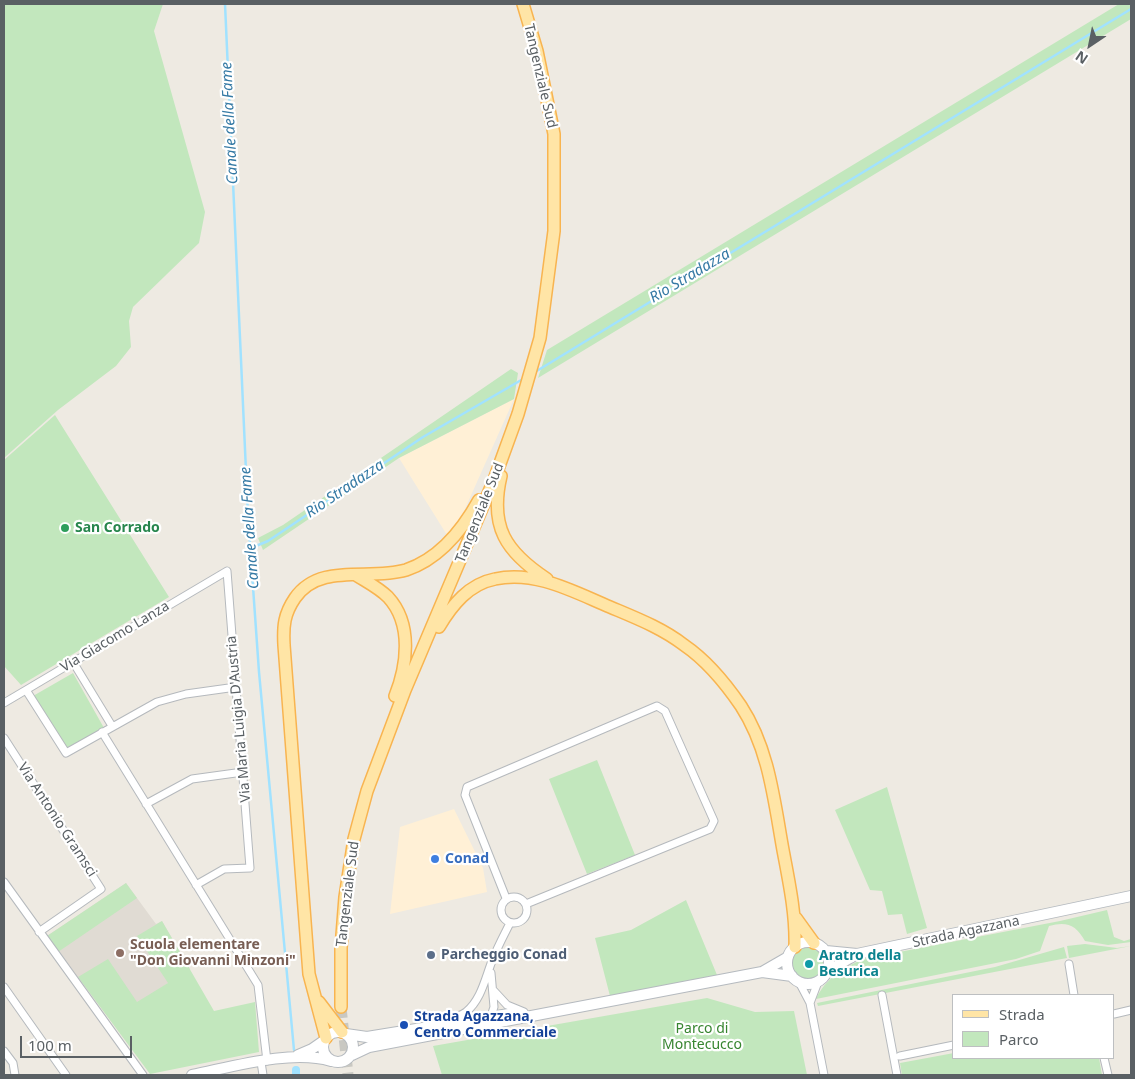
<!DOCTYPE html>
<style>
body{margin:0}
#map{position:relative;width:1135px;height:1079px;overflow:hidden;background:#eeeae2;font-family:"Noto Sans",sans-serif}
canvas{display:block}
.frame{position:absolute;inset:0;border:5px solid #5a6064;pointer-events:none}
.legend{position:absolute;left:952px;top:994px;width:162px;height:65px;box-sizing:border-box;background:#fff;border:1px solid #bdbfc1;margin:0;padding:6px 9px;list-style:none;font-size:15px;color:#5a6064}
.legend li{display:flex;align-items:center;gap:10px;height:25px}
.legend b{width:25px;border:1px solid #bdbfc1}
.north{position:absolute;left:1065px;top:20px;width:50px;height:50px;-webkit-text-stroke:4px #fff;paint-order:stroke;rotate:214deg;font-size:14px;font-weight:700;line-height:20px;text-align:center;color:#5a6064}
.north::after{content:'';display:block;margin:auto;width:18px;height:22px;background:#5a6064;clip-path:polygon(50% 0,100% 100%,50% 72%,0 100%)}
.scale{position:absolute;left:20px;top:1036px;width:112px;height:22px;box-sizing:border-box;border:2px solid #5a6064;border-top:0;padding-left:6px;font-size:15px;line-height:18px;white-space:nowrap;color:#5a6064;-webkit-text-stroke:4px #fff;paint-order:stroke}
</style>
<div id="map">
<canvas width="1135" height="1079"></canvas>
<div class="frame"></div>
<ul class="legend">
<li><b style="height:6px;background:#ffe5a6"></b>Strada</li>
<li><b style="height:14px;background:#c2e7bd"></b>Parco</li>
</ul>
<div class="north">N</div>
<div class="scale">100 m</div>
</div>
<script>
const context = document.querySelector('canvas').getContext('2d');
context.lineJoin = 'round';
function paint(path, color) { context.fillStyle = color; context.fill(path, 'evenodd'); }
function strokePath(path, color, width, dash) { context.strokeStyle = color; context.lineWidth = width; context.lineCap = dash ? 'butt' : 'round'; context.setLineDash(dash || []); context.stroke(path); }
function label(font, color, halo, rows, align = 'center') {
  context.font = font + ' "Noto Sans",sans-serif'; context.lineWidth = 4.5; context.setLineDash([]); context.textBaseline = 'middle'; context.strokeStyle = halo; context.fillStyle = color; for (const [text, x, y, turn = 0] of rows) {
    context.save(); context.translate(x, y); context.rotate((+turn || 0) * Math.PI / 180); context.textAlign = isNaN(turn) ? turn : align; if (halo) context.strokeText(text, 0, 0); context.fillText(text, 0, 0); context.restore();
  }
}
paint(new Path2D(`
 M514,399l-54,121 -13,15 -48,-77z
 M454,809l29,59 4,24 -97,22 10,-87z`), '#fff0d6');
paint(new Path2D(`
 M126,883l30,41 6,-3 28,48 -79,52 -64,-85z`), '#e0dbd3');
paint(new Path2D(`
 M4,4h159l-9,27 51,181 -6,31 -66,64 -4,14 2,26 -15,19 -58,44 -54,48z
 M1119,4h12v15l-593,359 9,-28z
 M511,369l7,4 -4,26 -115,59 -136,92 -5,-12 25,-13z
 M55,415l114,182 -148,88 -17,-19v-206z
 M73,673l31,55 -37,22 -34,-54z
 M597,760l38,95 -48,19 -38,-95z
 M887,787l40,141 -20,6 -5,-20 -14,1 -6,-24 -12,-1 -35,-80z
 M126,883l11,15 -79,54 -11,-16z
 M686,900l31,75 -107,21 -15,-58 36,-8z
 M1107,910l7,27 10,4 7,-2v3l-23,3 -23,-4c-9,-16 -18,-20 -36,-15l-9,25 -24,8 -200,40c9,-20 27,-31 47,-40l197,-38z
 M162,921l52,90 41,-9 4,50 -109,22 -72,-97 30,-18 29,43 31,-19 -31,-47z
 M1085,944l32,4 14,-2 -62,12 -2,-12z
 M791 963a17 17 0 1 1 34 0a17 17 0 1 1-34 0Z
 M1064,947l3,11 -249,48 -1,-3 178,-36z
 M707,998l48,14 39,-1 13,64h-365l-9,-29z
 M954,1053v5h145l3,17h-200l-2,-12z`), '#c2e7bd');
strokePath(new Path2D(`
 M225,4l23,512 11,156 35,378
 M535,372l596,-363
 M251,548l17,-7 155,-104 100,-58`), '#a1e2ff', 2.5);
strokePath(new Path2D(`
 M296,1075v-5`), '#a1e2ff', 8);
strokePath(new Path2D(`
 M341,1007l7,68`), '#c9c8c2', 11, [11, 5.5]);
const street = new Path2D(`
 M73,662l39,64
 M26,690l40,63 91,-51 29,-8 50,-7
 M4,703l223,-132 23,297 -26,1 -28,16
 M102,732l156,253 9,76
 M4,738l97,151 -62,43
 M146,804l46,-25 51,-7
 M4,882l139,193
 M501 910a13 13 0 1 1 26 0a13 13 0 1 1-26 0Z
 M506,898l-41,-103 2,-8 190,-81 8,5 49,110 -4,8 -184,75
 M1069,964l5,31
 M799,982l11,21 14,72
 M4,987l62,88
 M494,991l13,14 17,7
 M882,995l15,80
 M810,1003l8,-21
 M1114,1014l17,-4
 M490,1019l4,-12 -3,-34
 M430,1026c11,-8 25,-6 36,-14 15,-12 19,-33 26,-51 5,-13 12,-26 18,-38
 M4,1051l9,12 2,12
 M900,1056l54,-11
 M1104,1058l4,17
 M261,1062l2,13`);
const secondary = new Path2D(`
 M787 963a21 21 0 1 1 42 0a21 21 0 1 1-42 0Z
 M826,951l31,3 274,-58
 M828,971l27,-16
 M762,972l26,-15
 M323 1047a15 15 0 1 1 30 0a15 15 0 1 1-30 0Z
 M346,1034l21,3 148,-24
 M298,1055l14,-6 13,-9
 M352,1055l17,-8 393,-75 30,4
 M192,1075c40,-8 100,-26 139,-14`);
const primary = new Path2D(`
 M501,476c-12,51 5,76 46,103
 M356,575c11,7 23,13 32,22 25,27 19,69 7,99
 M439,627c13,-22 30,-43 56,-48 40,-9 79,13 115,28 26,11 52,21 74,38 22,15 42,39 57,61 28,43 33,94 42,144 6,32 13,64 12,97
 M796,918l18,25
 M319,1002l23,30
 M341,1007v-59l4,-51 9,-58 13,-48 38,-101 89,-210 24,-66 22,-76 14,-107v-97l-17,-83 -14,-47
 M326,1038l-17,-64 -25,-329c-1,-19 0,-31 11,-47 25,-36 74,-17 111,-28 33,-11 57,-41 73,-70`);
strokePath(street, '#b5b9bd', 9);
strokePath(secondary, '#b5babf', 12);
strokePath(primary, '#f8b450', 14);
strokePath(street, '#fff', 7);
strokePath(secondary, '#fff', 10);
strokePath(primary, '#ffe5a6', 11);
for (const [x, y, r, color] of [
 [65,528,5,"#2e9e5b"],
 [435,859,5,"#3f7fe0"],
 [120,953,5,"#8d6e63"],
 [431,955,5,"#5c6f8a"],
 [809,964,5,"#0f9aa8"],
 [404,1025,5,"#1a4fb4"]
]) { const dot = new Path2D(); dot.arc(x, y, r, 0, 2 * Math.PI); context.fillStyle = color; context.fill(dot); strokePath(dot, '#fff', 2); }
label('14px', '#5a6064', '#fff', [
 ["Tangenziale Sud",540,76,77],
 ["Tangenziale Sud",480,513,-68],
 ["Via Giacomo Lanza",115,637,-31],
 ["Via Maria Luigia D'Austria",239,719,-95],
 ["Via Antonio Gramsci",57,820,57],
 ["Tangenziale Sud",348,894,-83],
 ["Strada Agazzana",966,932,-12]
]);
label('bold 14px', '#27864d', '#fff', [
 ["San Corrado",75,528]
], 'left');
label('bold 14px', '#366cbe', '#fff', [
 ["Conad",445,859]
], 'left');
label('bold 14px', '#785e54', '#fff', [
 ["Scuola elementare",130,945],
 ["\"Don Giovanni Minzoni\"",130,961]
], 'left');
label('bold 14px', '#4e5e75', '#fff', [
 ["Parcheggio Conad",441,955]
], 'left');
label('bold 14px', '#0d838f', '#fff', [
 ["Aratro della",819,956],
 ["Besurica",819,972]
], 'left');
label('bold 14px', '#164399', '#fff', [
 ["Strada Agazzana,",414,1017],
 ["Centro Commerciale",414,1033]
], 'left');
label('14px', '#378530', '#fff', [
 ["Parco di",702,1029],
 ["Montecucco",702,1045]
]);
label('italic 15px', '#3479a4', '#fff', [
 ["Canale della Fame",230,123,-93],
 ["Rio Stradazza",690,276,-31],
 ["Rio Stradazza",345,489,-34],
 ["Canale della Fame",250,528,-94]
]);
</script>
